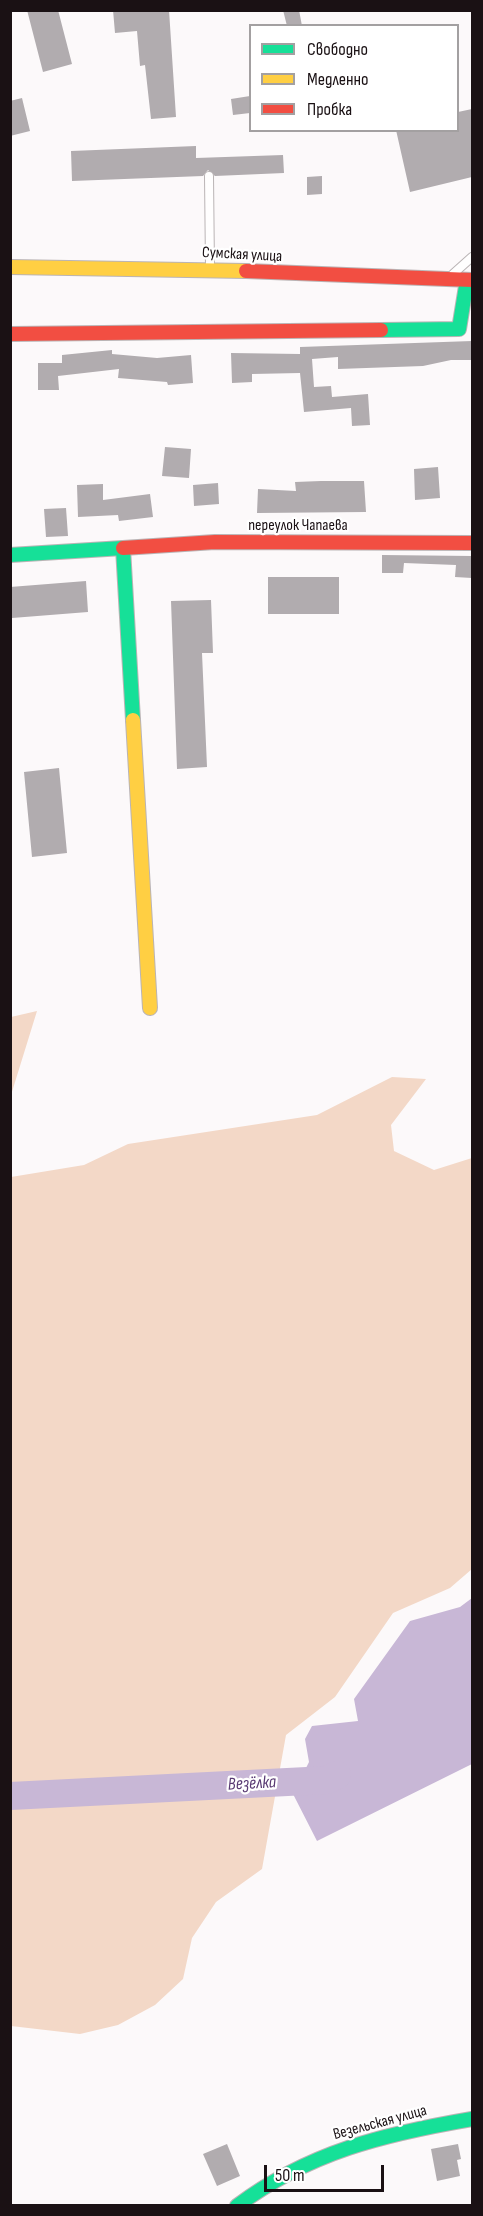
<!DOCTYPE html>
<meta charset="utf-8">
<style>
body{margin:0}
#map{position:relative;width:483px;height:2216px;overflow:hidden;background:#fcf9fa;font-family:"Sofia Sans Condensed",sans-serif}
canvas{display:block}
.frame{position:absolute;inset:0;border:12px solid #1a1114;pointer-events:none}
.legend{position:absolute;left:249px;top:24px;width:210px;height:108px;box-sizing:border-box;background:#fff;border:2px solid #a3a0a1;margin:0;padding:8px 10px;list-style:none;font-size:18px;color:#1a1114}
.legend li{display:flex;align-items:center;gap:12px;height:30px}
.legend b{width:30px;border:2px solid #a3a0a1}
.scale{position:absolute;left:264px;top:2165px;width:120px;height:27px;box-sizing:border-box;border:3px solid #1a1114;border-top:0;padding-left:8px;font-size:18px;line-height:21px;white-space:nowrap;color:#1a1114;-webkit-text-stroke:4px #fff;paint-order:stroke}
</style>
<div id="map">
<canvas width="483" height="2216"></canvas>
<div class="frame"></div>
<ul class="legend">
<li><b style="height:8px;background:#16e098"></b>Свободно</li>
<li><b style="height:8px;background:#ffcf43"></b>Медленно</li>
<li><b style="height:8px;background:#f24e42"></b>Пробка</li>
</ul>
<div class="scale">50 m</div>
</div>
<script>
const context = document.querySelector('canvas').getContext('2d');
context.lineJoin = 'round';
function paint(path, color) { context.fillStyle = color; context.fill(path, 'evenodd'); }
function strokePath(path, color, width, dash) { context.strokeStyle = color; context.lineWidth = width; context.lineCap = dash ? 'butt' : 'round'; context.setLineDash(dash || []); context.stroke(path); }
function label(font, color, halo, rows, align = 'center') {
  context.font = font + ' "Sofia Sans Condensed",sans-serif'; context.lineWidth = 4.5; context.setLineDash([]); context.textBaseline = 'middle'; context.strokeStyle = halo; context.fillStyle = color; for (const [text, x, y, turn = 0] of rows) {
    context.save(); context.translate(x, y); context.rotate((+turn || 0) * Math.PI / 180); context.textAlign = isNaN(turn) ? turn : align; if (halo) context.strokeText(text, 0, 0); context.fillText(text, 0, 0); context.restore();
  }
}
paint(new Path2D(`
 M37,1011l-26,84v-78z
 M392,1077l34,2 -35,46 3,26 40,19 38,-12v411l-22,19 -57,25 -58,84 -49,38 -24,134 -46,33 -24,36 -9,41 -28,26 -37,20 -38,9 -69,-8v-849l73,-12 44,-21 189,-29z`), '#f3d8c7');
paint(new Path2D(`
 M472,1598v166l-155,77 -24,-47 16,-32 -4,-23 7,-13 46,-5 -4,-22 56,-78 50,-14z`), '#c8b7d6');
strokePath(new Path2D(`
 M10,1796l317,-16 10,-5`), '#c8b7d6', 28);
paint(new Path2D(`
 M27,10h31l14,54 -29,8z
 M113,10h56l7,107 -25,2 -6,-54 -5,1 -3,-35 -22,2z
 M283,10h16l3,16h-15z
 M250,96v17l-17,2 -2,-16z
 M22,98l8,33 -20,5v-35z
 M472,109v68l-62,15 -14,-62h62v-18z
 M196,146v12l87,-3 1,18 -69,3 -7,-6 -5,6 -131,5 -1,-30z
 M322,176v18l-15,1v-18z
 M472,341v19h-21l-28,6 -85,3v-12l-26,2 2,28 17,-1 1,11 36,-3 2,31 -18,1 -1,-18 -47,4 -4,-39 -48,1v8l-20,1 -1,-30 69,1v-7z
 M112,350v4l45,4 34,-3 2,28 -25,2 -1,-3 -49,-4 1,-9 -61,7 1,14h-21v-27h24v-8z
 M165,447l26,2 -2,29 -27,-2z
 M438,467l2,31 -25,2 -1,-31z
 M321,481h43l2,31 -109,1 1,-24 38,2 -1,-9z
 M218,483l1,21 -25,2 -1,-21z
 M103,484v16l47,-6 3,23 -34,4 -1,-6 -40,2 -1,-32z
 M66,508l2,28 -22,1 -2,-28z
 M382,555l90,1v22l-17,-1 1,-12 -52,-2 -1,10h-21z
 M268,577h71v37h-71z
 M86,581l2,31 -76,6 -2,-31z
 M211,600l2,53h-11l5,114 -30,2 -6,-168z
 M59,768l8,85 -35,4 -8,-85z
 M227,2144l13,32 -23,10 -14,-32z
 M458,2144l3,15 -4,1 3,16 -23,5 -6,-32z`), '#b1acaf');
const lane = new Path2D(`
 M209,176l1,92
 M453,274l19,-17`);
const fast = new Path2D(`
 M381,330l78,-1 8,-49
 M10,555l113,-7 10,172
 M237,2206c72,-54 147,-72 235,-87`);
const slow = new Path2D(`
 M10,267l236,4
 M133,720l17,288`);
const jam = new Path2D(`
 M246,271l226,9
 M10,334l371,-4
 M123,548l92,-6 257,1`);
strokePath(lane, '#bab4b5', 10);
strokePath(fast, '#bab4b5', 16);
strokePath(slow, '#bab4b5', 16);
strokePath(jam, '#bab4b5', 16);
strokePath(lane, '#fffefe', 8);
strokePath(fast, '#16e098', 14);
strokePath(slow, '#ffcf43', 14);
strokePath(jam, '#f24e42', 14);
label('16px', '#1a1114', '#fff', [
 ["Сумская улица",242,255,3],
 ["переулок Чапаева",298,526],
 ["Везельская улица",380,2123,-15]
]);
label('italic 18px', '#593a73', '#fff', [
 ["Везёлка",252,1784,-3]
]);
</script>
